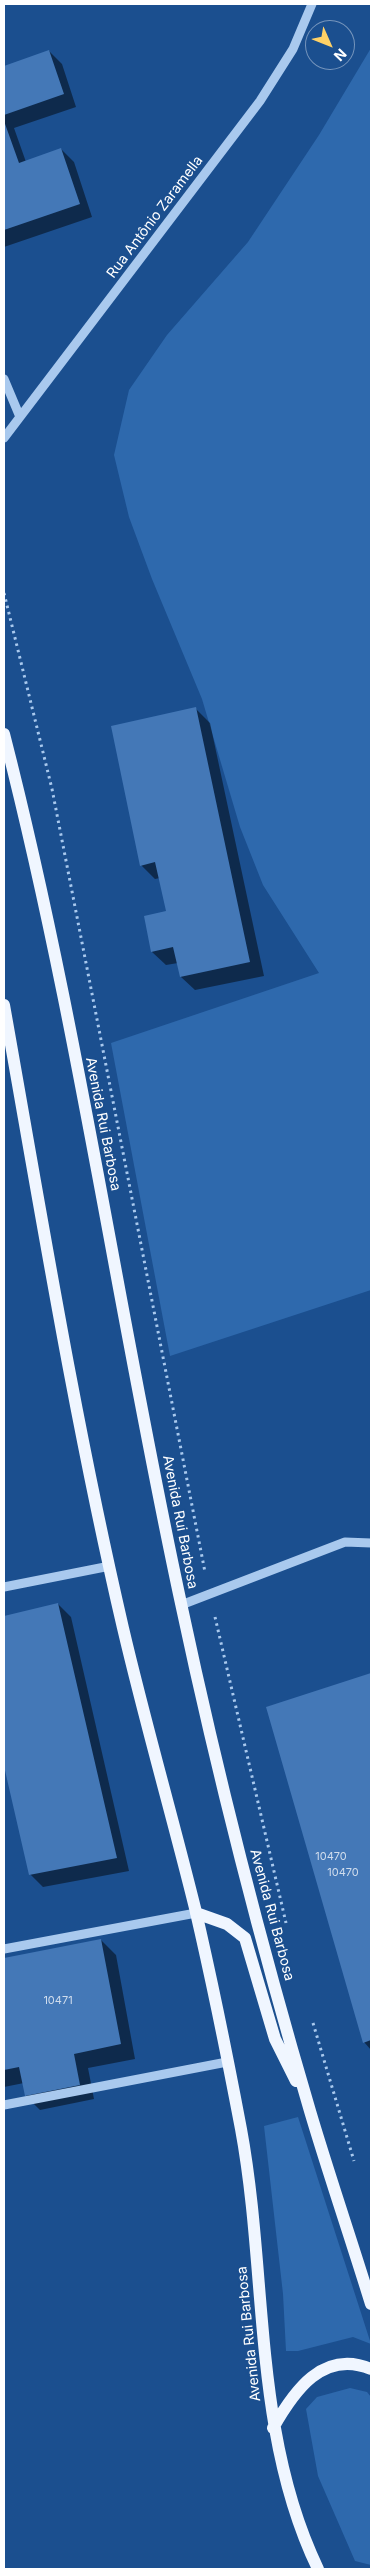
<!DOCTYPE html>
<meta charset="utf-8">
<style>
body{margin:0}
#map{position:relative;width:375px;height:2573px;overflow:hidden;background:#1b4f8f;font-family:Inter,sans-serif}
canvas{display:block}
.frame{position:absolute;inset:0;border:5px solid #fff;pointer-events:none}
.north{position:absolute;left:305px;top:20px;width:50px;height:50px;box-sizing:border-box;background:#1b4f8f;border:1px solid #7695bc;border-radius:50%;rotate:134deg;font-size:14px;font-weight:700;line-height:20px;text-align:center;color:#fff}
.north::after{content:'';display:block;margin:auto;width:18px;height:22px;background:#ffd166;clip-path:polygon(50% 0,100% 100%,50% 72%,0 100%)}
</style>
<div id="map">
<canvas width="375" height="2573"></canvas>
<div class="frame"></div>
<div class="north">N</div>
</div>
<script>
const context = document.querySelector('canvas').getContext('2d');
context.lineJoin = 'round';
function paint(path, color) { context.fillStyle = color; context.fill(path, 'evenodd'); }
function strokePath(path, color, width, dash) { context.strokeStyle = color; context.lineWidth = width; context.lineCap = dash ? 'butt' : 'round'; context.setLineDash(dash || []); context.stroke(path); }
function label(font, color, halo, rows, align = 'center') {
  context.font = font + ' Inter,sans-serif'; context.lineWidth = 4; context.setLineDash([]); context.textBaseline = 'middle'; context.strokeStyle = halo; context.fillStyle = color; for (const [text, x, y, turn = 0] of rows) {
    context.save(); context.translate(x, y); context.rotate((+turn || 0) * Math.PI / 180); context.textAlign = isNaN(turn) ? turn : align; if (halo) context.strokeText(text, 0, 0); context.fillText(text, 0, 0); context.restore();
  }
}
paint(new Path2D(`
 M371,48v1242l-201,66 -59,-313 208,-70 -56,-88 -23,-58 -38,-128 -50,-120 -23,-62 -15,-62 15,-65 38,-55 81,-93 71,-107z
 M298,2117l73,227 -18,-7 -55,14h-12l-3,-57 -19,-168z
 M350,2388l17,4 4,5v168l-16,-4 -37,-85 -12,-67 11,-12z`), '#2e69ad');
paint(new Path2D(`
 M49,51l13,13 14,43 -62,21 12,34 35,-13 13,13 18,55 -88,30v-180z
 M196,709l14,14 54,253 -69,14 -14,-13 -3,-14 -12,2 -14,-13 15,-40 -7,-34 -5,1 -14,-14z
 M58,1604l13,13 58,254 -86,16 -13,-13 -26,-113v-144z
 M371,1675v375l-7,-8 -96,-335z
 M101,1940l15,15 19,104 -47,9 6,31 -54,11 -14,-14 -2,-13 -20,4v-128z`), '#0007');
paint(new Path2D(`
 M49,50l15,44 -60,21v-49z
 M4,121l15,42 42,-15 19,56 -76,26z
 M196,707l54,255 -70,15 -7,-30 -22,5 -7,-36 22,-5 -11,-49 -15,4 -29,-140z
 M58,1603l59,255 -88,17 -25,-109v-150z
 M371,1673v367l-8,3 -97,-336z
 M101,1939l20,105 -47,10 6,31 -55,11 -6,-29 -15,3v-112z`), '#4478b7');
strokePath(new Path2D(`
 M4,593l48,196 153,783
 M215,1617l71,306
 M313,2023l41,138`), '#a9c9ee', 3, [2.5, 4]);
strokePath(new Path2D(`
 M4,379l16,38
 M4,438l256,-337 33,-52 19,-45
 M4,1587l106,-21
 M181,1605l164,-63 26,1
 M4,1949l192,-36
 M4,2105l223,-43`), '#a9c9ee', 9);
strokePath(new Path2D(`
 M4,734c74,288 115,584 178,874 36,169 79,337 128,503 19,64 41,128 61,193
 M4,1005c37,208 71,417 119,623 22,94 49,187 72,280 17,73 32,147 46,221 27,146 11,303 77,440
 M196,1913l31,11 18,14 30,101 21,42
 M273,2428c21,-37 50,-79 98,-59`), '#f0f6ff', 12);
label('11px', '#d0dded', null, [
 ["10470",331,1857],
 ["10470",343,1873],
 ["10471",58,2001]
]);
label('14px', '#fff', '#1b4f8f', [
 ["Rua Antônio Zaramella",155,217,-53],
 ["Avenida Rui Barbosa",103,1124,79],
 ["Avenida Rui Barbosa",180,1522,79],
 ["Avenida Rui Barbosa",272,1915,75],
 ["Avenida Rui Barbosa",249,2334,-96]
]);
</script>
